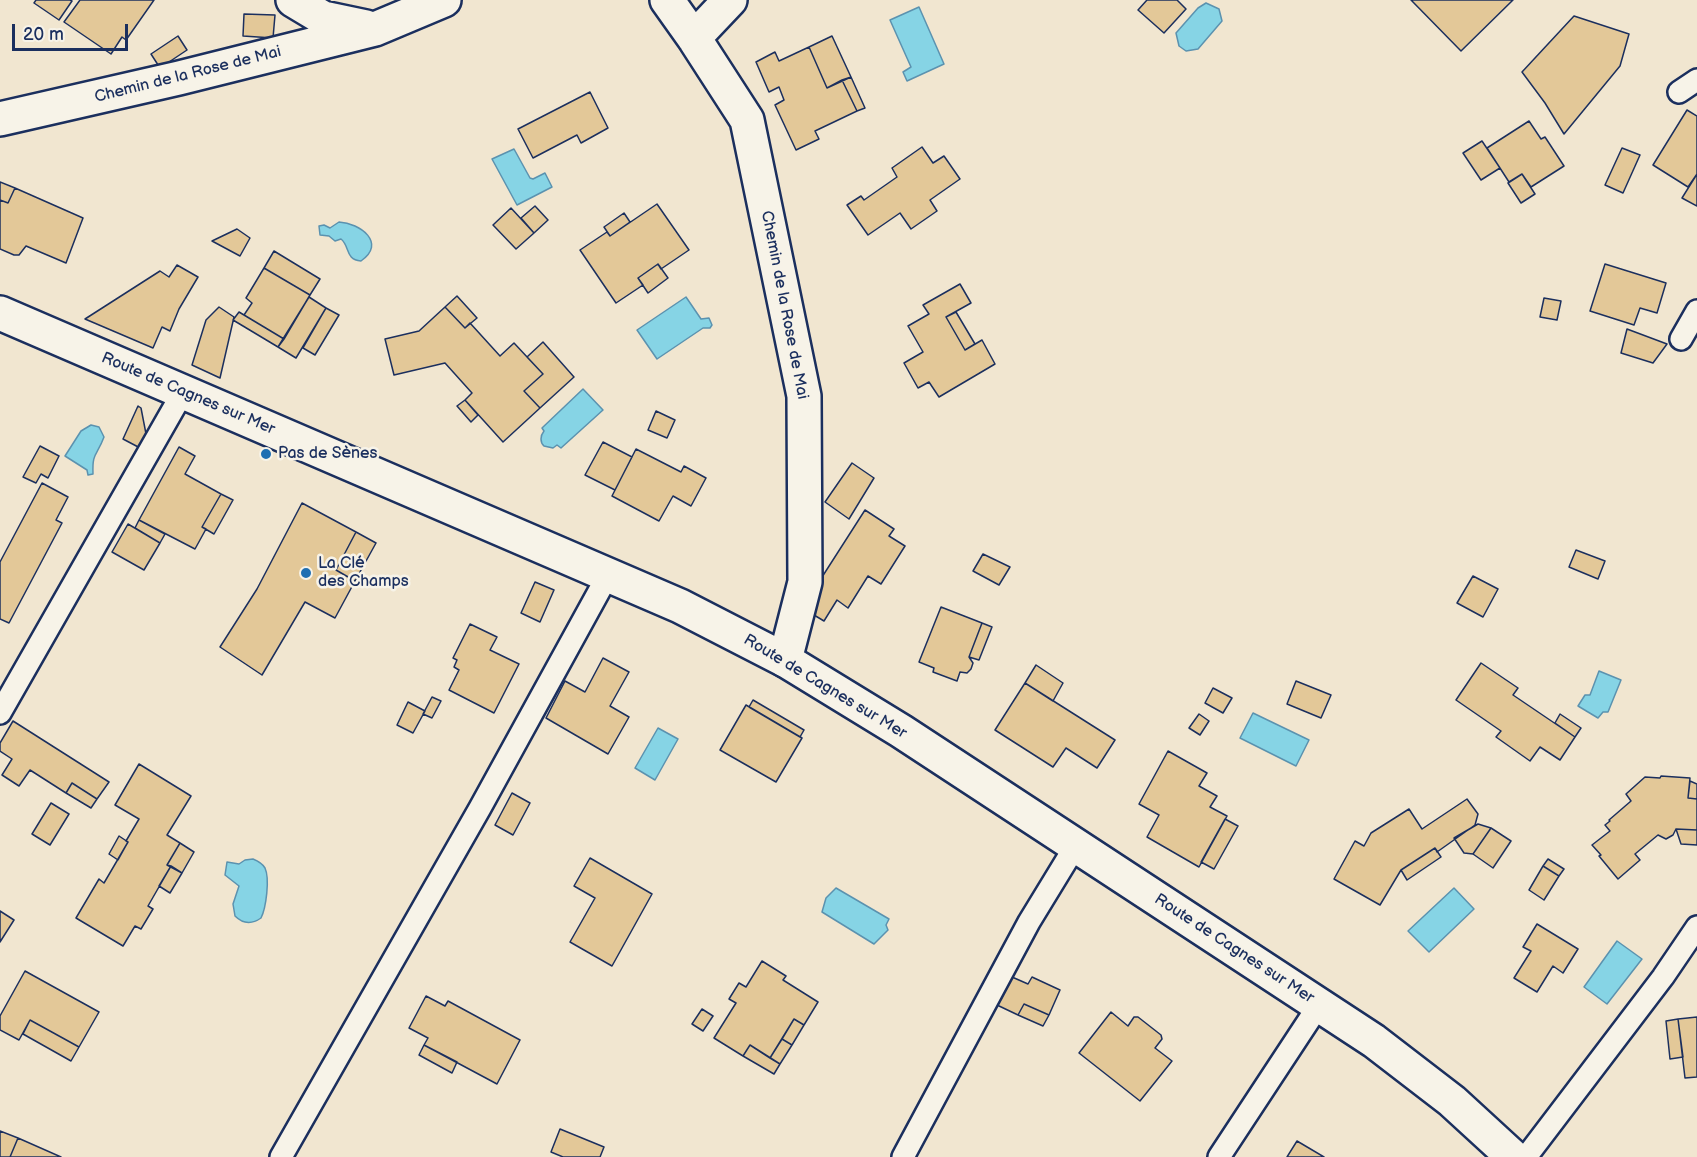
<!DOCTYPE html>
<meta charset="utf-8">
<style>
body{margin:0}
#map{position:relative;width:1697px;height:1157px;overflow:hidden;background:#f1e6d0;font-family:"Balsamiq Sans",sans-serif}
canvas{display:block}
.scale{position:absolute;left:12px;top:24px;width:116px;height:27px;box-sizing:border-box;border:3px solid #1b2f5e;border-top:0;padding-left:8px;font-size:18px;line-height:21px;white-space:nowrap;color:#1b2f5e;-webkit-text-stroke:4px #f7f3e8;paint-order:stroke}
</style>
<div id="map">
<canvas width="1697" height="1157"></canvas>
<div class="scale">20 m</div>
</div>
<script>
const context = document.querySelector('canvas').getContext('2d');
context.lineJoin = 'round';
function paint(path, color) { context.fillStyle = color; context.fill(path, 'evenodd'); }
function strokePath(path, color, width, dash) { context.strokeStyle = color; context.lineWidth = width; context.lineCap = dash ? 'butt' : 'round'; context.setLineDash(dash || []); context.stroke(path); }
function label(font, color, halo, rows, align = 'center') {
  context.font = font + ' "Balsamiq Sans",sans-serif'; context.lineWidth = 5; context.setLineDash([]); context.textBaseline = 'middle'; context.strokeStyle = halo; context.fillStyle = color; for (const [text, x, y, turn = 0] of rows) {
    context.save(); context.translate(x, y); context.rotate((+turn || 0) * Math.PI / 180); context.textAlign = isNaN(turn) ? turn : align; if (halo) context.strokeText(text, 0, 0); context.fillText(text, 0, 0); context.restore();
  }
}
const water = new Path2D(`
 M1206,3l13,6 3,12 -24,28 -12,2 -7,-5 -3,-13 22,-25z
 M919,7l25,57 -37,17 -4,-9 8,-5 -21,-47z
 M514,149l16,29 3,1 12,-6 7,14 -35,18 -25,-46z
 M339,222c21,1 48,21 22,39 -16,-1 -11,-15 -20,-22l-6,2 -6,-5 -9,-1 -1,-9 5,-1 6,3z
 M686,297l15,22 8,-1 3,7 -2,3h-7l-46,31 -20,-29z
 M583,389l20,21 -42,38 -4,-3 -4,3 -9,-2c-4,-4 -4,-10 0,-15l-2,-3z
 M91,425l8,2 5,10c-7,19 -12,15 -11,37l-5,1 -1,-5 -22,-14 16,-25z
 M1599,671l22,9 -13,32h-5l-5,6 -20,-12 7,-11h5z
 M1253,713l56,27 -13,26 -56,-28z
 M658,728l20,11 -23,41 -20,-12z
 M253,859c5,2 9,4 12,9 5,11 1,40 -4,50 -10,7 -18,6 -26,-2l-2,-12 6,-18 -14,-11 2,-13 12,2 6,-4z
 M836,888l53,31 -3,6 2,5 -14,14 -52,-32 4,-14z
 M1454,888l20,21 -45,43 -21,-21z
 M1617,941l25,18 -35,45 -23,-17z`);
paint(water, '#86d4e5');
strokePath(water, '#5b92af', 1.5);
const building = new Path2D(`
 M36,0h34l2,1 -13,19 -25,-17z
 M80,0h74l-28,40 -4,-3 -11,17 -47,-32z
 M1147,0h30l9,9 -22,24 -26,-23z
 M1411,0h102l-52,51z
 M244,14l31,1 -2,23 -30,-2z
 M1574,16l55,18 -9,32 -56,68 -19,-31 -23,-31z
 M178,36l9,14 -27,18 -9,-14z
 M832,36l19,41 -24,11 -18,-41z
 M809,47l18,41 15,-8 15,31 -42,20 4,8 -23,11 -21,-45 9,-5 -5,-13 -10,5 -13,-30 19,-10 4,9z
 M851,77l14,31 -8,3 -15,-31z
 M590,92l18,36 -27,15 -4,-8 -44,23 -15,-29z
 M1687,110l10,6v58l-9,13 -35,-22z
 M1529,121l12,18 4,-2 19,29 -33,21 -9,-13 -13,8 -22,-34z
 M1482,141l18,27 -19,12 -18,-27z
 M922,147l11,16 11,-7 16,23 -30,21 7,11 -26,18 -11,-16 -32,22 -21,-30 14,-9 3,4 33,-23 -5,-9z
 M1622,148l18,7 -17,38 -18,-8z
 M1522,174l13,20 -14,9 -13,-20z
 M1697,174v32l-15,-8z
 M0,182l15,6 -7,15 -8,-3z
 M15,188l68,30 -17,45 -40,-17 -7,9h-5l-14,-6v-49l8,3z
 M657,204l32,46 -28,19 -3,-5 -20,14 5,7 -27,18 -36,-53 27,-18 3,4z
 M535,206l13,14 -14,13 -13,-15z
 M511,208l23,25 -18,16 -23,-24z
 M624,213l6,9 -20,14 -6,-9z
 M237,229l13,9 -10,18 -28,-15z
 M274,251l46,28 -10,16 -46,-27z
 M658,264l10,14 -20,15 -10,-15z
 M1605,264l61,19 -9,30 -17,-5 -6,17 -44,-14z
 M177,265l21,12 -19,32 -9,22 -8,-4 -9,21 -68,-29 75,-48 9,6z
 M264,268l46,27 -26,44 -40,-24 8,-12 -6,-5z
 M960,284l11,19 -25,14 19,33 17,-10 13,24 -56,33 -10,-15 -11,6 -14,-25 19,-11 -15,-26 21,-12 -6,-9z
 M457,296l20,22 -12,10 -20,-21z
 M309,297l17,11 -30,50 -18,-11z
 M1544,298l17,3 -4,19 -17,-3z
 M219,307l15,10 -14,61 -28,-13 14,-45z
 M445,307l20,21 5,-5 30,33 14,-13 29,31 -19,17 16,17 -37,34 -38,-42 7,-7 -27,-30 -51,12 -9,-36 34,-8z
 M326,308l13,7 -24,40 -12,-7z
 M239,312l45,27 -6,8 -45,-27z
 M956,312l19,32 -10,6 -19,-33z
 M1627,329l40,15 -14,19 -32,-10z
 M543,342l31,35 -34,31 -16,-17 19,-17 -16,-17z
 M465,400l13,15 -7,7 -14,-16z
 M138,406l3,2 6,31 -5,10 -19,-10z
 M656,411l19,9 -8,18 -19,-8z
 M603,442l29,15 -17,33 -30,-15z
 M40,446l19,10 -11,22 -7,-4 -5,9 -13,-6z
 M179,447l16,9 -10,18 36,20 -19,33 4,2 -11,20 -56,-29z
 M636,449l45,23 3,-6 22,12 -15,28 -18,-10 -14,25 -47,-25z
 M852,463l22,15 -25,41 -24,-17z
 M42,483l26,14 -12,23 6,3 -53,100 -9,-4v-57z
 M221,494l12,6 -19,34 -12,-7z
 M302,503l54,29 -20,38 19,11 -20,37 -30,-16 -43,73 -42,-28 37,-58z
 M865,510l29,19 -5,7 16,10 -24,38 -13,-8 -20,32 -11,-8 -13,21 -10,-6v-14l6,-9 -5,-4z
 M139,520l26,14 -5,9 -25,-15z
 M128,524l32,19 -16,27 -32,-18z
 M356,532l20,11 -21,38 -19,-11z
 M1576,550l29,11 -7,18 -29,-12z
 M983,554l27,13 -11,18 -26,-14z
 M1473,576l25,13 -15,28 -26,-14z
 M535,582l19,8 -14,32 -19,-9z
 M941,607l41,16 -13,34 4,6 -2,6 -4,4 -7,-1 -3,9 -24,-9 1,-4 -15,-6z
 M982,623l10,4 -13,33 -10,-3z
 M470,624l27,13 -7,13 29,14 -25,49 -45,-23 10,-20 -5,-3 3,-7 -4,-2z
 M603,658l26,14 -19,34 19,11 -21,37 -62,-36 19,-37 20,11z
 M1481,663l37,25 -5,7 62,42 -15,23 -20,-13 -10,14 -34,-24 5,-6 -45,-31z
 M1036,665l27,18 -10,18 -28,-18z
 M1296,681l35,14 -10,23 -34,-14z
 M1025,683l90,57 -18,28 -31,-20 -13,19 -58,-37z
 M1213,688l19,10 -9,15 -18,-10z
 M432,697l9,4 -9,17 -9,-4z
 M753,700l51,30 -4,7 -51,-30z
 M408,702l17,9 -12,22 -16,-8z
 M746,705l56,33 -26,44 -56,-32z
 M1199,714l10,7 -9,14 -11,-7z
 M1560,714l21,14 -6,9 -20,-14z
 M13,721l96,61 -12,17 -25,-16 -6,10 -36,-23 -11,16 -17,-11 10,-16 -12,-8v-8z
 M1168,751l39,22 -8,13 18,10 -7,11 17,9 -28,51 -52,-30 12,-22 -20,-11z
 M139,764l52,32 -24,39 13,8 -13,22 4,1 -23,40 5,3 -12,20 -6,-3 -12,20 -47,-28 23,-39 5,4 24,-41 -2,-1 13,-22 -24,-14z
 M1661,776l29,2 -2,20 9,1v31l-21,-1 -3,6 -7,4 -8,-4 -23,19 5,6 -22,19 -19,-23 2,-1 -9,-10 18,-14 -5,-6 5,-4 -1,-1 22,-19 -5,-7 19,-17 15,1z
 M1690,781l7,3v15l-9,-1z
 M72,783l25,16 -6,9 -25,-15z
 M512,793l18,10 -17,32 -18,-10z
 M1467,799l11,15 -3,11 -38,27 -2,-4 -34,22 -21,35 -46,-26 21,-38 9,5 7,-13 38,-24 13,20z
 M51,803l18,11 -19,31 -18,-11z
 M1225,819l13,7 -24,43 -13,-7z
 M1478,824l13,4 -18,26 -9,-1 -10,-15z
 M1491,828l20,13 -18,27 -20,-14z
 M1676,829l21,1v15l-16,-1z
 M119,836l9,6 -10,18 -9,-6z
 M180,843l14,9 -12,21 -15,-8z
 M1435,848l6,9 -34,23 -6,-10z
 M590,858l62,36 -40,72 -42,-24 25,-44 -21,-12z
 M1548,859l16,10 -5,7 -16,-10z
 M171,866l11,7 -12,20 -11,-7z
 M1543,866l16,10 -15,24 -15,-10z
 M0,911l14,9 -14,22z
 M1537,924l41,25 -15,24 -10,-7 -16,26 -23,-14 17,-27 -8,-4z
 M762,961l24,15 -3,4 35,22 -14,23 -10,-6 -24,39 -20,-13 -7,11 -29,-18 22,-35 -7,-4 10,-16 7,4z
 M25,971l74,41 -20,35 -49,-27 -11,20 -19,-10v-14z
 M1012,977l16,7 4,-7 28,13 -11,25 -25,-11 -6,11 -21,-10z
 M426,996l19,10 3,-5 72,39 -23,44 -73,-39 4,-7 -19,-10z
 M1024,1004l25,11 -6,11 -25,-11z
 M702,1009l11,7 -10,15 -11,-7z
 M1111,1012l17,14 6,-9h4l23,18 1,4 -7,9 17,13 -32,40 -61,-48z
 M1697,1017v60l-12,1 -7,-59z
 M794,1019l10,6 -12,20 -10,-6z
 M1678,1019l5,38 -13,2 -4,-38z
 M30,1020l49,27 -8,14 -48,-27z
 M782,1039l10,6 -12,19 -10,-6z
 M424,1045l33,17 -5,11 -33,-18z
 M750,1045l30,19 -6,10 -31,-18z
 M560,1129l44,18 -4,10h-37l-12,-5z
 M0,1131l18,7 -8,19h-10z
 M18,1138l43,19h-51z
 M1297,1141l27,16h-37z`);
paint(building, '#e3c898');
strokePath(building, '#1b2f5e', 1.5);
const lane = new Path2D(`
 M1679,92l18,-12
 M1681,339l16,-28
 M0,713l183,-321
 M281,1157l199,-349 128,-233
 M903,1157l126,-235 47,-77
 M1219,1157l100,-152
 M1526,1157l137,-180 34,-50`);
const street = new Path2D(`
 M293,0l30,18 43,9
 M667,0l27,38 53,82 57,276 1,186 -20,78
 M694,38l36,-38
 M0,119l179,-41 196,-49 69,-29`);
const secondary = new Path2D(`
 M0,313l680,293 105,54 116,71 473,310 78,60 61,56`);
strokePath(lane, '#1b2f5e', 26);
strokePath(street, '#1b2f5e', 38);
strokePath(secondary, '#1b2f5e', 38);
strokePath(lane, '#f7f3e8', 21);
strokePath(street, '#f7f3e8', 33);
strokePath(secondary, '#f7f3e8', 33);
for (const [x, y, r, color] of [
 [266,454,6,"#1f6fb2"],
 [306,573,6,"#1f6fb2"]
]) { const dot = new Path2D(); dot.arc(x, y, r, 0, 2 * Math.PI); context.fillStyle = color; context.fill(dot); strokePath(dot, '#f7f3e8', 2); }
label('16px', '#1b2f5e', '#f7f3e8', [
 ["Chemin de la Rose de Mai",188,75,-14],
 ["Chemin de la Rose de Mai",784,305,79],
 ["Route de Cagnes sur Mer",188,394,23],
 ["Route de Cagnes sur Mer",825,687,31],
 ["Route de Cagnes sur Mer",1234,949,33]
]);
label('16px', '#1b2f5e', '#f7f3e8', [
 ["Pas de Sènes",278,454],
 ["La Clé",318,564],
 ["des Champs",318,582]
], 'left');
</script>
